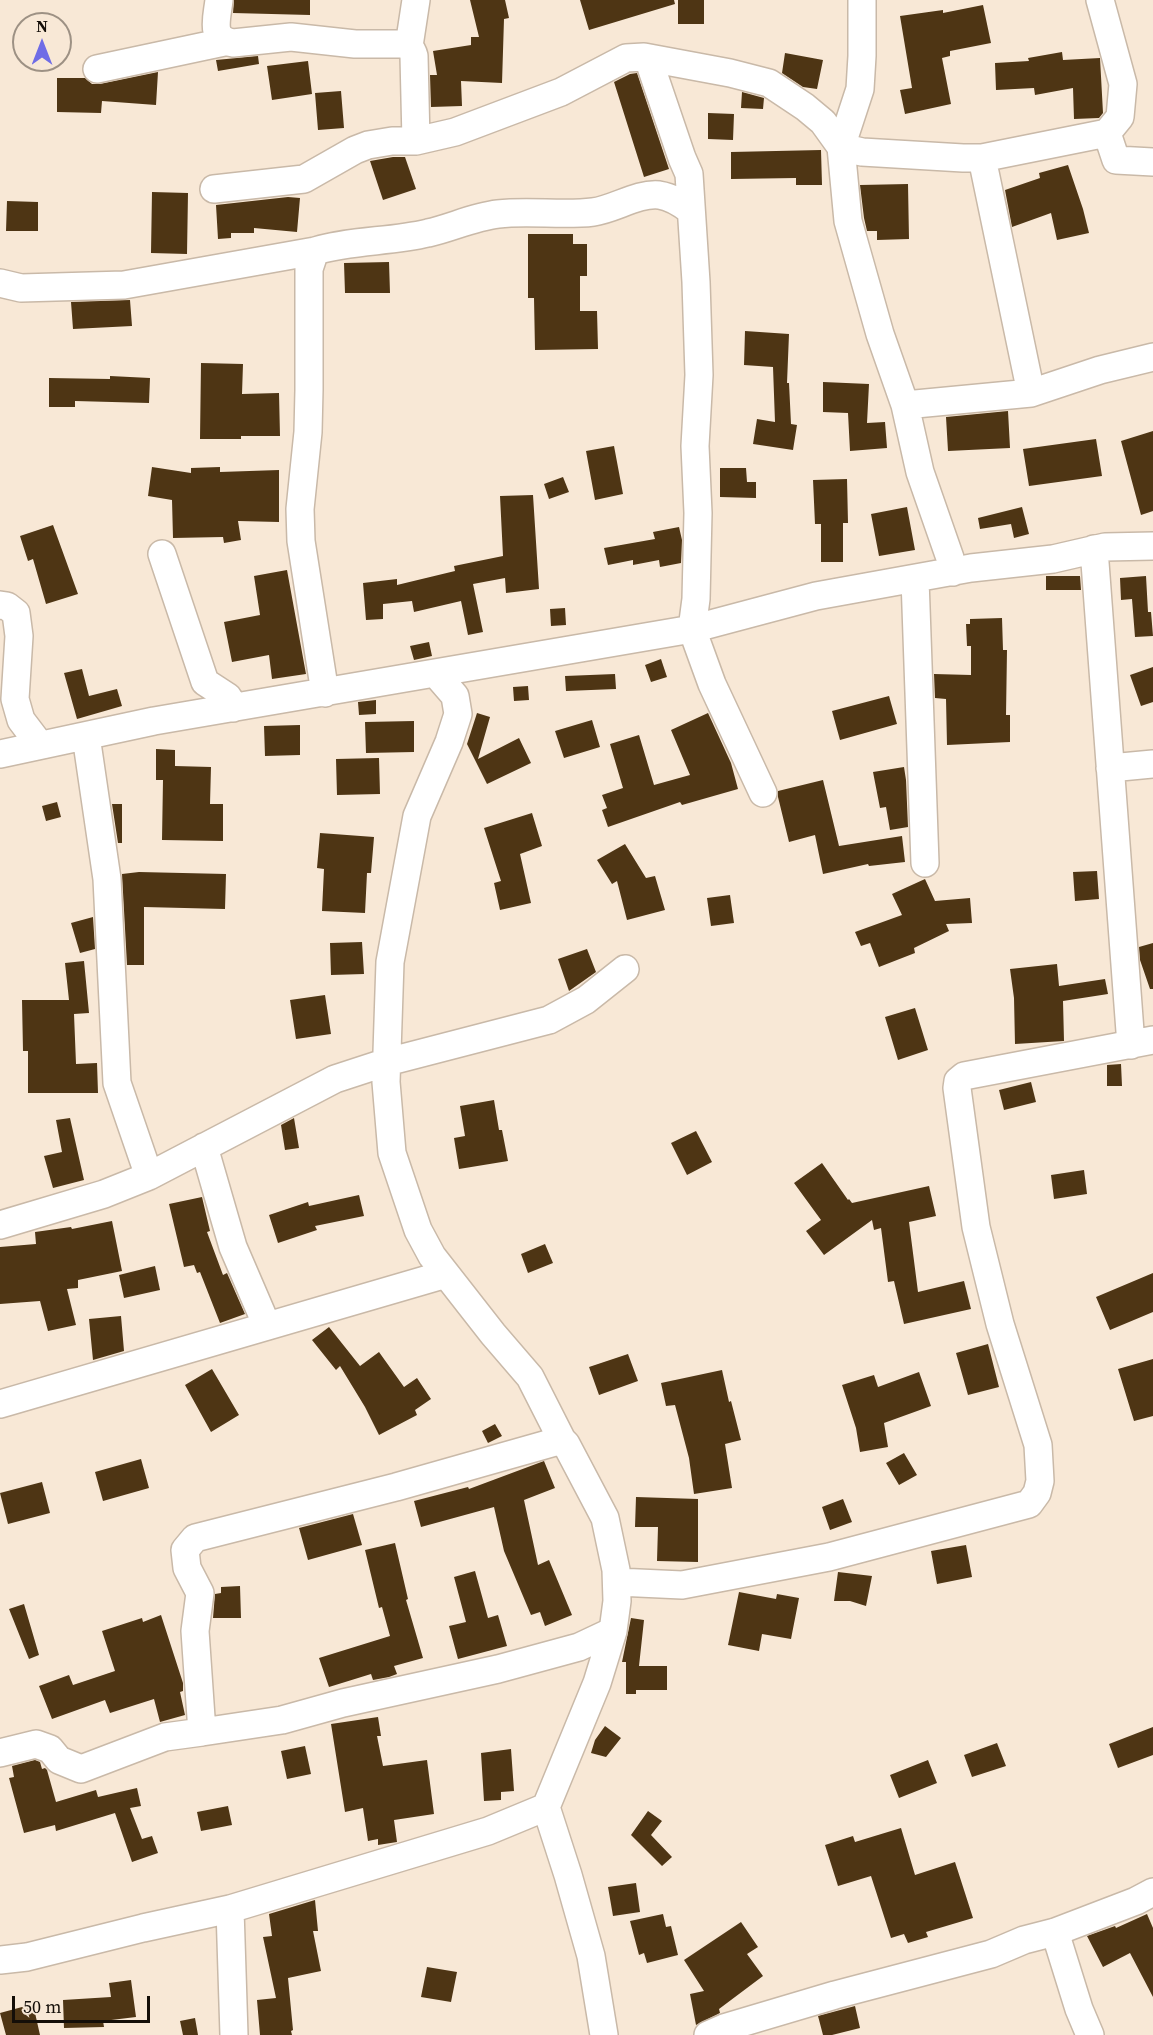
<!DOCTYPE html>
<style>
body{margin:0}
#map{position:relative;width:1153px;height:2035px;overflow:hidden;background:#f8e8d6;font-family:"Source Serif 4",serif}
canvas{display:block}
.north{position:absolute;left:12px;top:12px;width:60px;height:60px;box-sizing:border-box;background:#f8e8d6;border:2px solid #9d9184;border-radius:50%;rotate:0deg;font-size:16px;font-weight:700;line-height:24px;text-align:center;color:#140e08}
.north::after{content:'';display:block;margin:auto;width:21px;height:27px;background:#6f6ce6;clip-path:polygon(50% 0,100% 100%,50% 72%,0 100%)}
.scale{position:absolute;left:12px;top:1996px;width:138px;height:27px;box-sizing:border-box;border:3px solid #140e08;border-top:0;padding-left:8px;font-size:18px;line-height:21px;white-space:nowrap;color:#140e08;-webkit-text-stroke:4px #f8e8d6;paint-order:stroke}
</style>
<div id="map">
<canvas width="1153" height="2035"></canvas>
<div class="north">N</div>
<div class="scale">50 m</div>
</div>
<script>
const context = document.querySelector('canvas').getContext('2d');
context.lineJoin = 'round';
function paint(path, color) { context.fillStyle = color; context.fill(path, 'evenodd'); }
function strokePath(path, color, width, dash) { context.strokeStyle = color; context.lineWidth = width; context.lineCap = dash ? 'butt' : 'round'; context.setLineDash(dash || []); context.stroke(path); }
paint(new Path2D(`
 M234,0h76v15l-77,-2z
 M470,0h35l4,18 -5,1 -2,64 -41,-2 1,25 -31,1 -1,-32h7l-4,-24 38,-6v-8h8z
 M580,0h94l1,4 -86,26z
 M678,0h26v24h-26z
 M983,5l8,38 -41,8v5l-8,2 9,46 -46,10 -5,-24 12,-2 -12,-72 43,-6v3z
 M1062,52l1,8 37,-2 3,55 -4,5 -25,1 -1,-31 -38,7 -1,-7 -38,2 -1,-27 34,-2 -1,-3z
 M785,53l38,7 -6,29 -14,-2 -21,-14z
 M258,56l1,8 -41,7 -2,-11z
 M308,61l4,33 -40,6 -5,-34z
 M158,72l-2,33 -54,-4 -1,12 -44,-1v-34h28l7,6h8z
 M637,73l32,96 -25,8 -30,-95 16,-8z
 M341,91l3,37 -26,2 -3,-37z
 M742,92l22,6 -1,11 -22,-1z
 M708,113l26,1 -1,26 -25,-1z
 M821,150l1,35h-26v-7l-65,1v-27z
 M393,157h12l11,32 -33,11 -13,-39z
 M1068,165l15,44 6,24 -32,7 -6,-27 -39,14 -7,-37 35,-12 -1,-5z
 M908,184l1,55 -32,1v-9h-10l-3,-13 -4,-33z
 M152,192l36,1 -1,61 -36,-1z
 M288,197l12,1 -3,34 -43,-4v5h-23v5l-13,1 -2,-34z
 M7,201l31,1v29h-32z
 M528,234h45v10h14v32h-7v35h17l1,38 -63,1 -1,-52h-6z
 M389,262l1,31h-45l-1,-30z
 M130,300l2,26 -59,3 -2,-27z
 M745,331l44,3 -2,49h2l2,41 6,1 -4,25 -40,-6 4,-25 18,3 -2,-55 -29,-2z
 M201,363l42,1 -1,30 37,-1 1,43h-39v3h-41z
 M110,376l40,2 -1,25 -74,-2v6h-26v-29l61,1z
 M823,382l46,2 -2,39 18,-1 2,26 -37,3 -2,-38 -25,-1z
 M1008,411l2,37 -62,3 -2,-34z
 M1153,431v80l-12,4 -20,-74z
 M1096,439l6,37 -73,10 -6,-37z
 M614,446l9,48 -28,6 -9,-49z
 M152,467l39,6v-5l29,-1v5l59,-2v52l-41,-1 3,19 -17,3 -1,-6 -50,1 -1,-38 -24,-4z
 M720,468h26l1,14h9v16l-36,-1z
 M563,477l6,15 -20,7 -5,-15z
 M847,479l1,44h-5v39h-22v-38h-6l-2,-44z
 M533,495l6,94 -33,4 -1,-15 -32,6 10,48 -15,3 -7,-34 -47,11 -2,-11 -29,3v15l-17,1 -3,-37 34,-4v6l58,-14 -1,-5 49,-10 -3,-60z
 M907,507l8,43 -36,6 -8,-42z
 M1022,507l7,27 -15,4 -3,-14 -31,5 -2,-11z
 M53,525l25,69 -32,10 -13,-45 -5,2 -8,-25z
 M679,527l3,13 -1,23 -21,4 -1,-7 -26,5v-5l-25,5 -4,-17 51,-9 -2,-7z
 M287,570l19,104 -34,5 -3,-24 -37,7 -8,-40 36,-7 -6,-39z
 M1046,576h34l1,14h-35z
 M1146,576l2,36h3l2,24 -18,1 -3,-38 -11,1 -1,-22z
 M565,608l1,17 -15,1 -1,-17z
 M1002,618l1,32h4l-1,65h4v27l-63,3 -1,-46 -11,-1 -1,-24 37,1v-29h-4l-1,-22h4v-5z
 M429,642l3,14 -18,4 -4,-14z
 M661,659l6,18 -16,5 -6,-17z
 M1153,667v35l-12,4 -11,-31z
 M82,669l7,27 28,-7 5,17 -45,13 -13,-46z
 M615,674l1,15 -50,2 -1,-15z
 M528,686l1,14 -15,1 -1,-14z
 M889,696l8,28 -57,16 -8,-29z
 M376,700v14l-17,1 -1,-13z
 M477,713l13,4 -12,42 41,-21 12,25 -44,21 -20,-40z
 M708,713l23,50 7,26 -56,16 -2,-3 -72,25 -6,-17 5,-2 -5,-13 21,-7 -13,-44 29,-9 15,50 36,-10 -19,-45z
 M592,720l8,27 -36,11 -9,-27z
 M414,721v31l-48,1 -1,-31z
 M300,725v30l-35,1 -1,-30z
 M156,749l19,1v16l36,1 -1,37h13v37l-61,-1 1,-60h-7z
 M379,758l1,36 -43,1 -1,-36z
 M904,767l2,13 2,47 -18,3 -4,-23 -6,1 -7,-36z
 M823,780l16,66 63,-10 3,26 -36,4 -1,-2 -45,10 -8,-39 -26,7 -11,-45v-6z
 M57,802l4,15 -15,4 -4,-15z
 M112,804h10v39h-4z
 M532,813l10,33 -22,8 11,49 -31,7 -6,-27 7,-2 -17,-53z
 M320,833l54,4 -3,36h-4l-2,40 -43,-2 2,-42 -7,-1z
 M625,844l21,34 9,-2 10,34 -38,10 -10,-39 -5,3 -15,-24z
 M1097,871l2,28 -24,2 -2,-29z
 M139,872l87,2 -1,35 -81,-2v58h-17l-5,-91z
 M925,879l10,22 35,-3 2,25 -26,1 3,7 -35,17 1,5 -36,14 -9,-24 -9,3 -6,-14 47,-17 -10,-21z
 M730,895l4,28 -23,3 -4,-28z
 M93,917l2,32 -15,4 -9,-30z
 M362,942l2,32 -33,1 -1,-32z
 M1153,943v46h-3l-10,-29 -1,-13z
 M587,949l9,23 -27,19 -11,-32z
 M84,961l5,52 -15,1 2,50 21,-1 1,30h-70v-42h-5l-1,-51h47l-4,-37z
 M1057,964l2,22 46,-7 3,15 -45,7 1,40 -49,3 -1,-46 -4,-29z
 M325,995l6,39 -35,5 -6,-39z
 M915,1008l13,42 -30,10 -13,-43z
 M1121,1064l1,22h-15v-21z
 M1031,1082l5,20 -32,8 -5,-20z
 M494,1100l5,30h3l6,31 -49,8 -5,-31 11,-2 -5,-30z
 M70,1118l14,62 -31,8 -9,-32 18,-4 -6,-32z
 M294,1118l5,30 -14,2 -4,-25z
 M696,1131l16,31 -25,13 -16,-32z
 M822,1163l26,37 1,-1 3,4 77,-17 7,30 -27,6 9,70 46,-11 7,28 -67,15 -10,-43 -6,1 -7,-54 -7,2 -2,-10 -48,35 -18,-24 15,-11 -27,-37z
 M1084,1170l3,24 -33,5 -3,-24z
 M359,1195l5,21 -49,10 2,4 -39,13 -9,-28 39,-13 1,4z
 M202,1197l8,34 -3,1 16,43 4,-2 18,41 -25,9 -20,-51 -3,1 -3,-8 -10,2 -15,-63z
 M112,1221l10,50 -44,9v8l-11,1 9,36 -28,6 -8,-30 -40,3v-57l36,-3 -1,-12 36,-5 1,2z
 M545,1244l8,19 -25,10 -7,-19z
 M155,1266l5,24 -36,8 -5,-23z
 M1153,1273v39l-43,18 -14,-33z
 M121,1316l3,35 -31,9 -4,-41z
 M329,1327l31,39 19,-14 25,35 13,-9 14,21 -16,11 2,5 -38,20 -14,-28 -25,-41 -4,4 -24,-30z
 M988,1344l11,43 -31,8 -12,-42z
 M628,1354l10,27 -39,14 -10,-28z
 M1153,1359v57l-19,5 -16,-52z
 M212,1369l27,46 -28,17 -26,-47z
 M722,1370l7,32 2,-1 10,39 -16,4 7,44 -38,6 -5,-36 -14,-53 -9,1 -5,-23z
 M919,1372l12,34 -47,17 4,24 -28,5 -4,-24 -14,-43 32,-10 4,12z
 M495,1424l7,12 -14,7 -6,-12z
 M904,1453l13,22 -18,10 -13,-22z
 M141,1459l8,29 -46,13 -8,-29z
 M544,1461l11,27 -31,12 14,65 11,-5 23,55 -27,11 -5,-14 -9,3 -27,-64 -10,-44 -73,20 -7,-26 54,-14 1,2z
 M42,1482l8,31 -42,11 -8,-31z
 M636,1497l62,2v63l-41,-1 1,-34h-23z
 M843,1499l9,23 -22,8 -8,-23z
 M353,1514l9,31 -54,15 -9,-32z
 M395,1543l13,56 -2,1 17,58 -29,8 3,8 -8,3 -16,3 -2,-6 -42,13 -10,-29 71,-22 -8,-29 -3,1 -14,-58z
 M966,1545l6,32 -35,7 -6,-33z
 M475,1571l13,47 10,-3 9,31 -49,13 -9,-33 17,-4 -12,-45z
 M838,1572l34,4 -6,30 -16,-5h-16z
 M240,1586l1,32h-28l2,-24 6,-1v-6z
 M739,1592l37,7 1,-5 22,4 -8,41 -29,-5 -3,17 -31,-6z
 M24,1604l15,51 -10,4 -20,-50z
 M161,1615l22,68v8l-3,1 5,23 -25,7 -6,-23 -44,14 -5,-13 -53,19 -13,-33 30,-11 4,10 42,-14 -13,-40 40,-13 1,4z
 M631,1618l13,2 -5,46h28v24h-31v4h-10v-32h-4z
 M378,1717l3,19h-4l6,30 44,-6 7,54 -40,6 3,22 -19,3v-6l-10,2 -5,-33 -18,4 -14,-88z
 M605,1726l16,12 -15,19 -15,-4 4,-13z
 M1153,1727v28l-35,13 -9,-24z
 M997,1743l9,23 -34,11 -8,-22z
 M305,1746l6,28 -24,5 -6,-28z
 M511,1749l3,42 -13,1v8l-17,1 -3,-48z
 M35,1760l5,2 2,7 3,-1 2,2 9,32 40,-12 2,7 39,-9 4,18 -11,2 12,31 10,-3 6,17 -26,9 -17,-49 -59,18 -1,-6 -31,8 -15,-55 5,-1 -2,-11z
 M928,1760l9,23 -38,15 -9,-23z
 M228,1806l4,19 -31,6 -4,-19z
 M648,1811l14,10 -11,14 21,22 -10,9 -31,-31z
 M901,1828l14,47 40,-13 18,56 -47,14 2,5 -20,6 -4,-9 -13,4 -20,-62 -33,10 -13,-41 28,-9 2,6z
 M636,1883l4,29 -27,4 -5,-29z
 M315,1900l3,31h-5l8,40 -33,7 5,52 -2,1 1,4h-32l-3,-35 19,-2 -13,-61 9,-1 -3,-22z
 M663,1914l3,13 5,-1 7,29 -31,8 -3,-10 -5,2 -9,-34z
 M1147,1914l6,14v69l-23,-44 -27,14 -16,-31 28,-10 1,2z
 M741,1922l17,25 -11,7 16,22 -44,33 1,4 -24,12 -6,-31 14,-3 -20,-31z
 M427,1967l30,5 -6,30 -30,-5z
 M131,1980l5,37 -33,4 1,6 -40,1 -1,-28 48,-3 -2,-14z
 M33,2004l7,31h-34l-6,-22z
 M855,2006l5,22 -28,7h-9l-5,-19z
 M195,2018l3,17h-15l-3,-14z`), '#4e3514');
const minor = new Path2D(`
 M219,0c-2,19 -10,39 14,43l58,-6 64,7h47c7,2 10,4 12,12l2,85
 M862,0v56l-2,33 -19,58 7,74 32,113 25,71 15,67 30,86 3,14
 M409,46l7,-46
 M648,58l34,100 7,16 7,108 3,93 -4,71 3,67 -2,86 -4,30 20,55 51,109
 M97,69l127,-27
 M1107,133l9,27 37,2
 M982,158l49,235
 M214,189l90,-10 51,-29 13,-5 24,-4h24l39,-9 106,-40 65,-34 18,-1 86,16 39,10 36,24 18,15 18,25 21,5 101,6h19l125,-25 13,-16 3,-33 -23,-84
 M0,283l21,5 103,-3 191,-34
 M905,405l126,-12 69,-23 53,-13
 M1094,549l37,496
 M162,554l43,128 23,15 5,11
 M915,579l10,284
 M0,605l7,1 9,7 3,23 -4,63 6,21 19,25
 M436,674l19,22 3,18 -9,28 -32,74 -27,146 -4,120 6,71 26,77 14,26 61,78 37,43 32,63 4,4 39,74 11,52 1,31 -4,30 -16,52 -51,124 22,68 23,81 13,79
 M325,693l-24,-152 -1,-32 8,-77 1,-42v-121l6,-18c36,-11 76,-9 113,-18 23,-5 45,-16 70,-19 32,-4 64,2 95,-2 22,-3 44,-19 66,-17 13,2 22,8 32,16
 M86,736l21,143 10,204 32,93
 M0,754l154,-33 538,-92 124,-33 155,-28 82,-9 52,-12 48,-1
 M1110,768l43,-4
 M204,1147l29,100 34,79
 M0,1225l104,-31 45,-18 186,-97 52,-17 162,-42 37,-20 39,-31
 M0,1404l446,-130
 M617,1582l65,3 147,-28 200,-53 8,-11 3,-12 -2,-36 -38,-121 -24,-97 -19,-139 1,-7 6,-5 189,-36
 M202,1732l80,-12 61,-17 155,-34 81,-22 34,-16
 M0,1753l36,-9 14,5 9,11 22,9 84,-32 37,-5 -7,-101 5,-38 -13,-25 -2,-18 10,-12 201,-51 166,-47
 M1055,1932l24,77 11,26
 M0,1960l27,-3 116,-29 87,-19
 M234,2035l-4,-126 258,-78 58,-24
 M708,2035l16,-7 111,-33 156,-41 33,-14 31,-8 81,-31 17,-9`);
strokePath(minor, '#c9b9a8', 30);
strokePath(minor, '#fff', 27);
</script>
